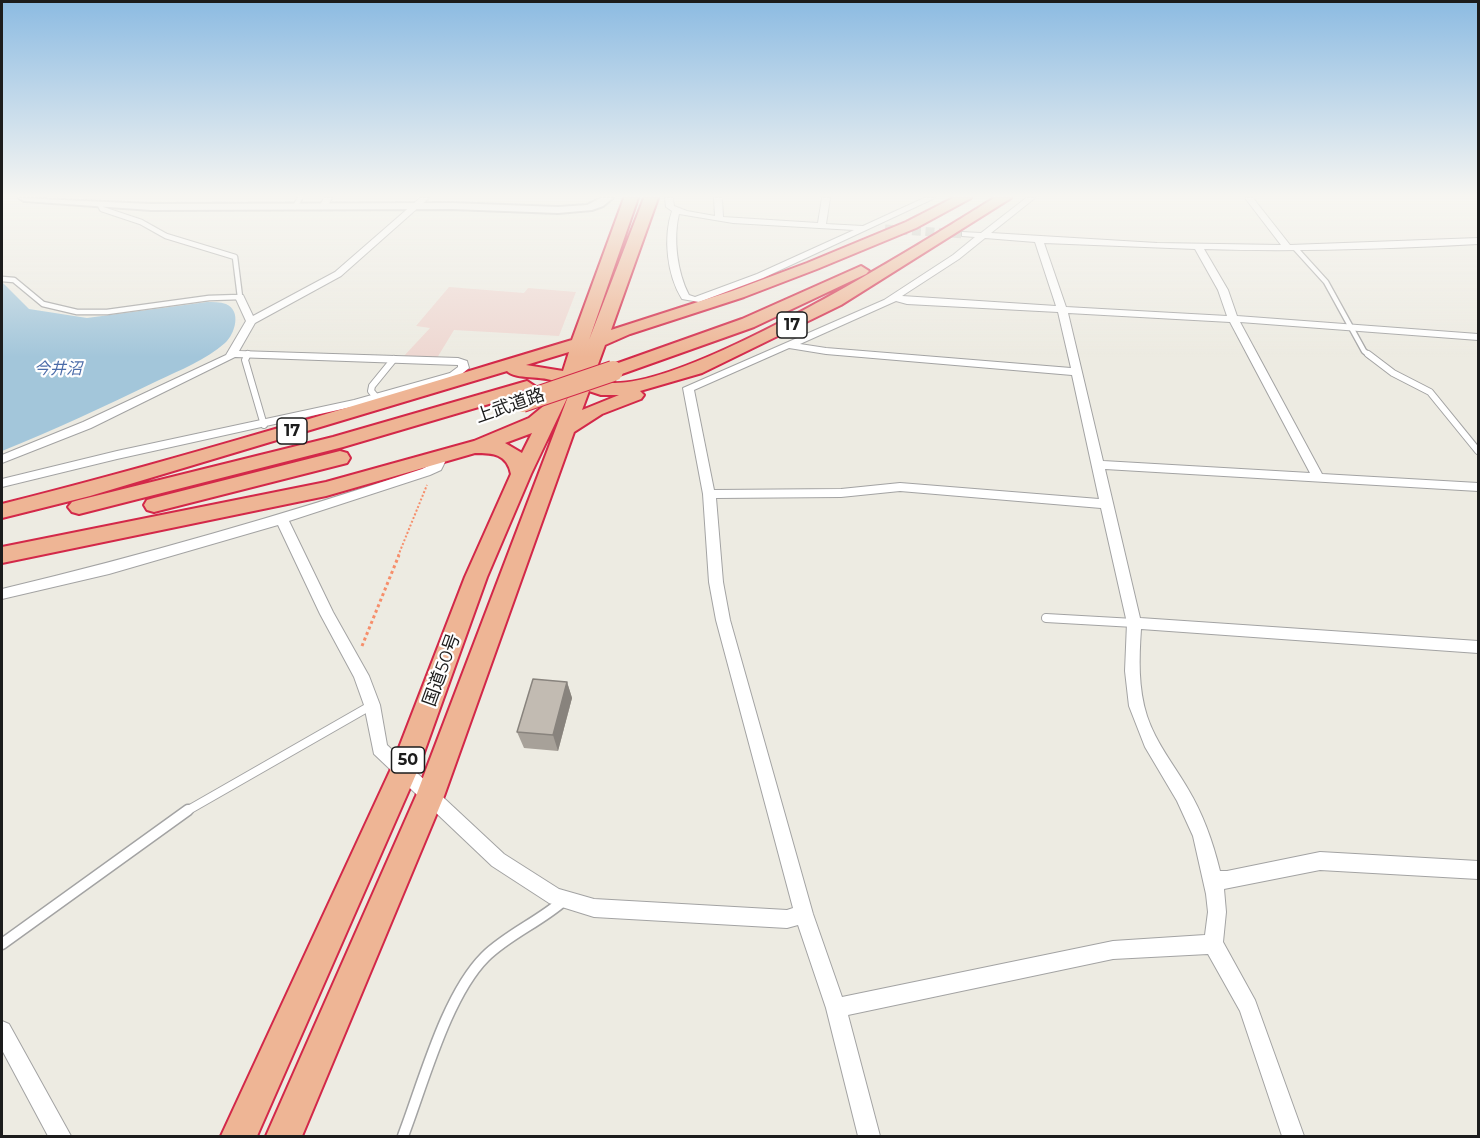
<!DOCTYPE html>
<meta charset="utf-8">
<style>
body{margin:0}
#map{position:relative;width:1480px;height:1138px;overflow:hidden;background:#edebe2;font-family:Montserrat,sans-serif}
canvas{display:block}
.frame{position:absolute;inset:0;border:3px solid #1c1c1c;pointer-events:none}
</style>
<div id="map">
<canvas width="1480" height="1138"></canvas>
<div class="frame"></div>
</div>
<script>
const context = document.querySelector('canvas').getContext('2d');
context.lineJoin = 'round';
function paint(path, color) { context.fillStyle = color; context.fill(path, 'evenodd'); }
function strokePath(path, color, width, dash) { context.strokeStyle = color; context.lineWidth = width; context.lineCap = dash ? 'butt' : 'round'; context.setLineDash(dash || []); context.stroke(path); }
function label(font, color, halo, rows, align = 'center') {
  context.font = font + ' Montserrat,"Noto Sans JP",sans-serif'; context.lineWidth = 4.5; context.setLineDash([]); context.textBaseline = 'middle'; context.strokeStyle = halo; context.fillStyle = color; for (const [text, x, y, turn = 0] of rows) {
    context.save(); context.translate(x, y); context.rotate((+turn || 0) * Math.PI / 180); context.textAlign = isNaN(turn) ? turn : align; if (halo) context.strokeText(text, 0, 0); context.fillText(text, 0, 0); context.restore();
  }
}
paint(new Path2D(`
 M449,287l75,6 4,-5 48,4 -17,44 -105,-6 -17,28 -34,-1 27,-29 -14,-2z`), '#eed7d1');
paint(new Path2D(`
 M2,282l27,27 58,9 120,-16c6,0 13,0 19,2 16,7 9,30 -1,39 -19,17 -45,27 -68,38 -51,25 -103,49 -155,70z`), '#a3c6da');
strokePath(new Path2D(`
 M885,229l80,5`), '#c3c2ba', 9, [9, 4.5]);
const serviceFar3 = new Path2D(`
 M295,207l5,-9
 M1296,249l30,33 38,69 6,5
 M2,279l12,1 29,24 34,8h30l102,-14 31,-1 -5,-40 -69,-21 -25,-14 -39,-13 -2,-4`);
const serviceFar2 = new Path2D(`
 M248,354l-3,6 19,65
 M1368,354l25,19 37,19 48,59
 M376,397l-5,-6 1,-5 22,-27`);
const serviceFar1 = new Path2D(`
 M1046,618l88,5
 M185,812l187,-107`);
const service = new Path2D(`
 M2,944l186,-134
 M403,1136c20,-52 43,-140 82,-179 22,-22 54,-35 78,-56`);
const minor = new Path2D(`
 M324,198h8l-6,11h-3l-4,-2z
 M420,198h9l-88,78 -86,47 -16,28 219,7 9,3 2,7 -11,9 -102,29 -239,53 -115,28v-8l115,-28 237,-51 96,-27 8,-6v-2l-223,-8 -144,71 -89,35v-8l81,-33 143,-67 20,-34 -11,-24 2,-2h6l10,21 82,-44z
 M665,198h8l1,8 13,5 28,5 -1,-18h8l1,19 95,6 4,-25h8l-4,26 37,2 61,-28h11l-172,80 -64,24 -17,-3c-15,-24 -19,-62 -10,-88l-6,-4zM679,214l54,9 121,7 -97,44 -62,23 -6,-2c-12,-23 -16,-57 -10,-81z
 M1026,198h9l-44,35 166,10 124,2 -36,-47h8l37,47 188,-7v6c-91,5 -183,8 -274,5l24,41 9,26 241,18v6l-238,-18 82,152 156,9v8l-373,-22 35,149 338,23v12l-337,-24c-2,29 -3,59 6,87 9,27 27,49 41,73 15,25 25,53 32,82h7l93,-19 158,9v18l-158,-9 -96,19 2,23 -3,30 32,58 49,136h-22l-42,-125 -32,-57 -95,5 -265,56 32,121h-22l-32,-128 -28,-83 -11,3 -193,-11 -45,-14 -57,-37 -118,-112 -10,-49 -10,-28 -34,-63 -42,-89 -169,49 -107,25v-10c142,-34 281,-74 420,-120l10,-5 1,-9h8l4,7 -4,8 -11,5 -141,46 44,91 36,64 11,29 7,40 117,109 55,35 35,10 193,11 6,-2 -77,-288 -7,-38 -6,-88 -20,-106 201,-88 69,-45 22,-18 -13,-1v-4l19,1zM985,238l50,4 21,64 -154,-10 57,-37zM1044,243l151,6 23,41 9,26 -161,-9zM896,301l11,3 151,8 13,56 -245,-20 -26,-4zM1068,313l162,9 80,151 -207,-12zM789,348l37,6 246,21 27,124 -199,-16 -59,6 -127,1 -20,-100zM900,491l201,17 26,115 -2,48 4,35 16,41 32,54 16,35 13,58 2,18 -3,23 -92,6 -271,56 -29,-83 -83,-294 -7,-38 -7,-84 125,-1z
 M2,1021l7,3 62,112h-23l-46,-86z`);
const tertiary = new Path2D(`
 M19,198l132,6 301,-1 106,4 29,-2 14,-7h12l-10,8 -11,4 -34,3 -106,-4 -301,1 -127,-9z`);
const trunk = new Path2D(`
 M624,198h14l-49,142 55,-142h14l-47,132 121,-39 75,-28 99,-41 47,-24h18l-55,30 -99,41 -73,28 -114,37 -25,11 -12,33c59,37 341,-143 401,-180h17l-170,107 -139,68 -62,18 4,4 -3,4 -39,15 -28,18 -130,364 -142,340h-36l150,-340 153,-402 -38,80 -44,103 -70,195 -160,364h-36l169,-365 75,-194 46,-103c-4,-20 -18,-21 -36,-21l-149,43 -324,67v-16l324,-65 148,-41 55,-23 17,-14 11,-22c-14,-7 -42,-2 -50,-11l-417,125 -88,22v-14c191,-48 380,-107 570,-164zM569,352l-6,19 -37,-6zM589,391l12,4h18l-37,15zM532,433l-10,20 -17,-10z
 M861,266l8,5 -3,3 -112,53 -135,48h-12l-3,-4 3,-4 135,-48z
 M527,381l9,6 -3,4 -190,56 -264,67 -7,-2 -4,-5 4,-5 7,-2 254,-63z
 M340,451l7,2 3,5 -3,5 -193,49 -7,-2 -3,-5 3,-5 7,-2z`);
strokePath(serviceFar3, '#a3a3a3', 7);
strokePath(serviceFar2, '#a3a3a3', 8);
strokePath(serviceFar1, '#a3a3a3', 10);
strokePath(service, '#a3a3a3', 13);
strokePath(minor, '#a3a3a3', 2);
strokePath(tertiary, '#a3a3a3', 4);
strokePath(trunk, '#d32849', 4);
strokePath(new Path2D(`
 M398,556l29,-71`), '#f68e6b', 2, [2, 2]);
strokePath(new Path2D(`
 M362,646l37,-91`), '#f68e6b', 3, [3, 3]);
strokePath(serviceFar3, '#fff', 4.5);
strokePath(serviceFar2, '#fff', 6);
strokePath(serviceFar1, '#fff', 8);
strokePath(service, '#fff', 10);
paint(minor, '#fff');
paint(tertiary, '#fff');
paint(trunk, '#eeb595');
const trunkBridge = new Path2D(`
 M522,402l91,-31`);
strokePath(trunkBridge, '#d32849', 22, []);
strokePath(trunkBridge, '#eeb595', 20);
paint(new Path2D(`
 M567,682l5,16 -14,53 -34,-3 -7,-16z`), '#a7a199');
paint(new Path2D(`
 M567,682l5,16 -14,53 -5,-16z`), '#88837d');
const building = new Path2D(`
 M533,679l34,3 -14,53 -36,-3z`);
paint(building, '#c2bbb2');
strokePath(building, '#88837d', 1.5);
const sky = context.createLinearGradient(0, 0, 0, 357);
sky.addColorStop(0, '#8cbbe2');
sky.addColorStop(0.55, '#f7f6f2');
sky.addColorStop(1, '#f7f6f200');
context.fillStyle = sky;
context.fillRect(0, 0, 1480, 357);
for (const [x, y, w] of [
 [792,325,30],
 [292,431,30],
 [408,760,33]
]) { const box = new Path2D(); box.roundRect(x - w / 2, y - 13, w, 26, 4.5); context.fillStyle = '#fff'; context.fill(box); strokePath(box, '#1c1c1c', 1.5); }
label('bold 16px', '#1c1c1c', null, [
 ["17",792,325],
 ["17",292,431],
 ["50",408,760]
]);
label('italic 16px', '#4c6ca9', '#fff', [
 ["今井沼",58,369]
]);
label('18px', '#1c1c1c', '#fff', [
 ["上武道路",510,406,-19],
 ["国道50号",442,670,-70]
]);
</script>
